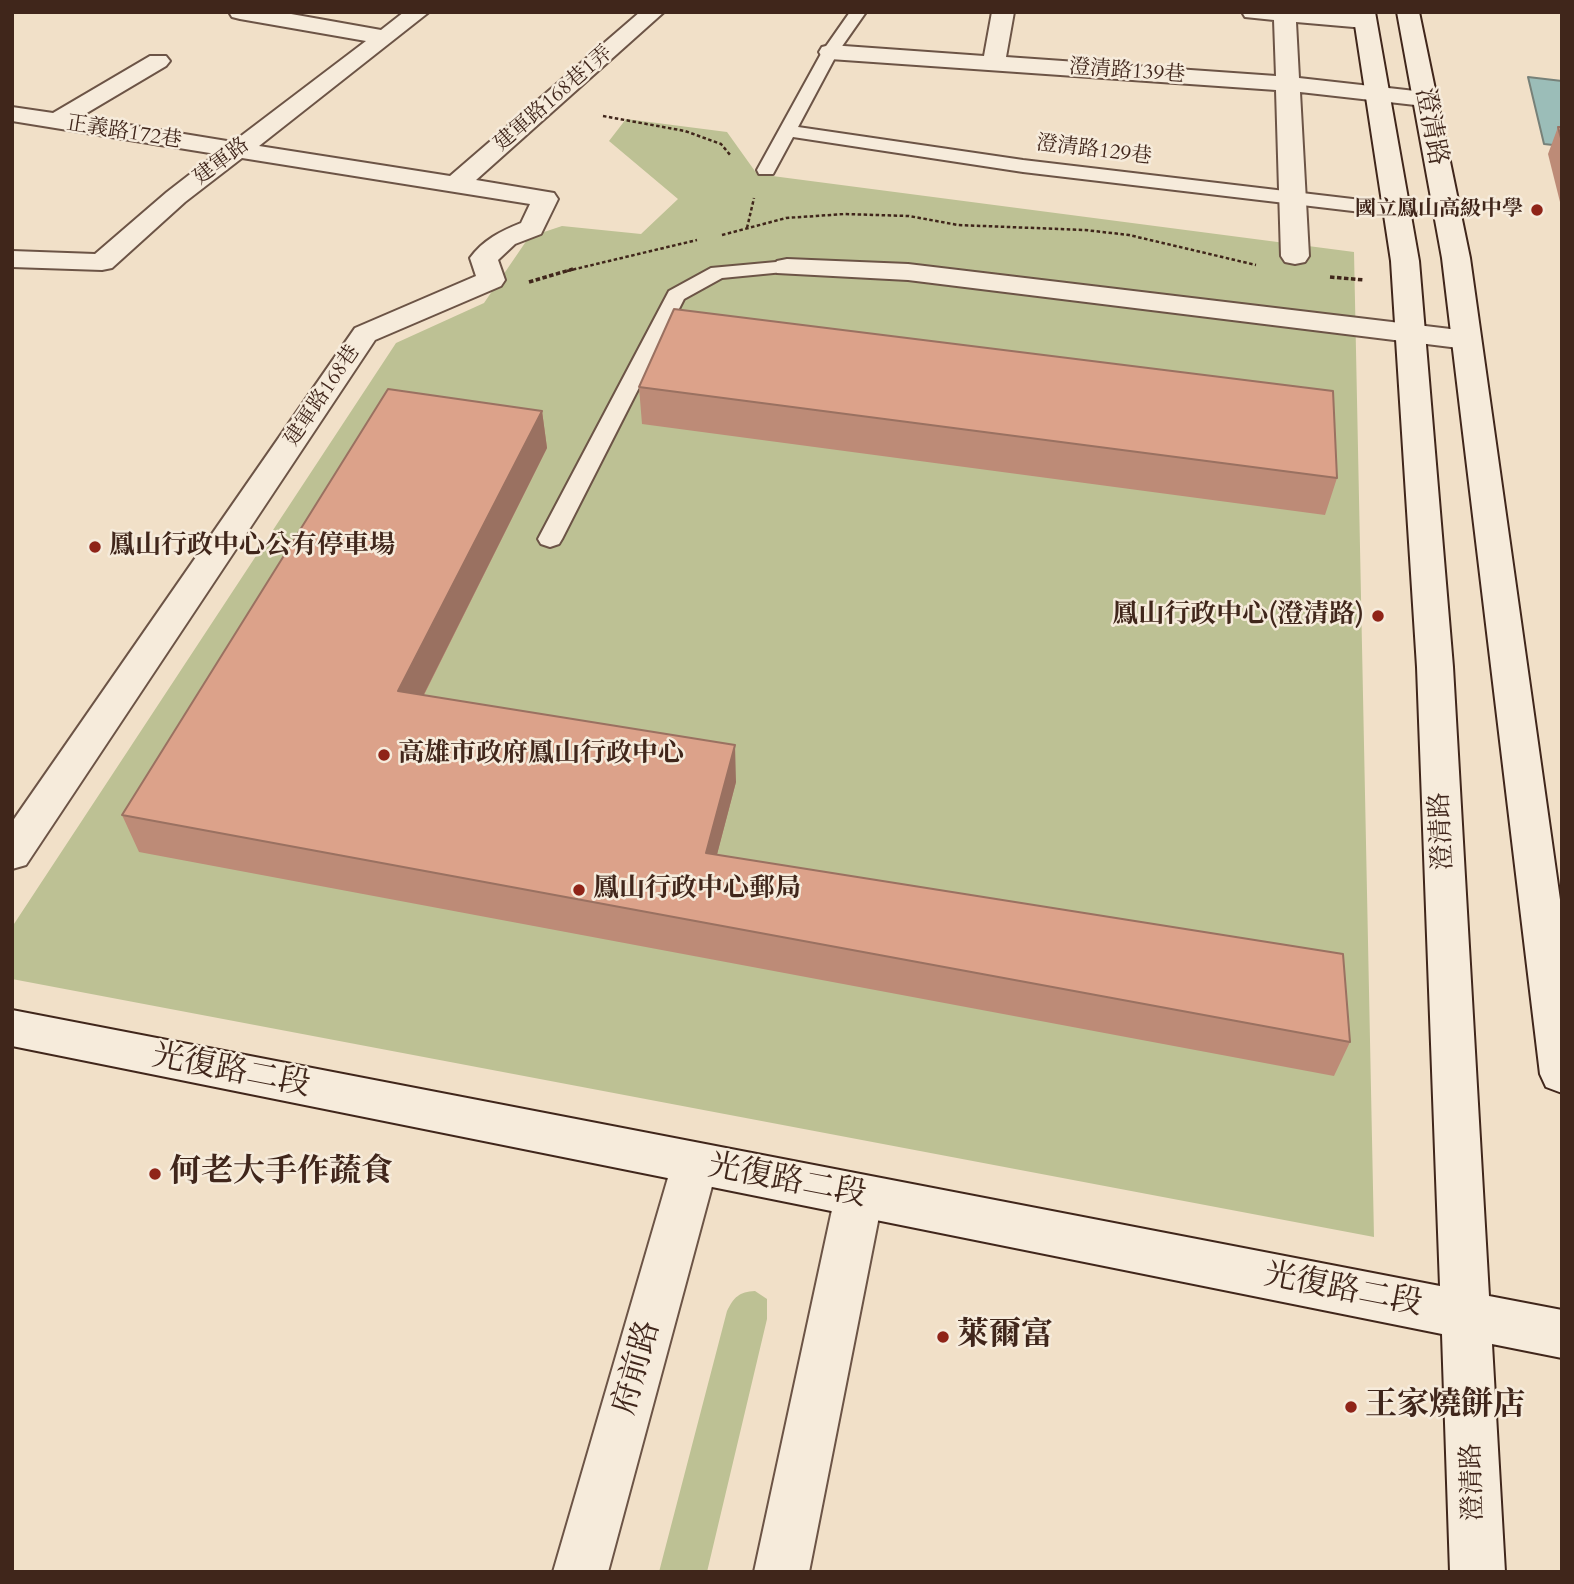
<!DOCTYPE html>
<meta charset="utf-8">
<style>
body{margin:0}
#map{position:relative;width:1574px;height:1584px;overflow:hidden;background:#f1e0c8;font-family:Cardo,serif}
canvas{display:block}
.frame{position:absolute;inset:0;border:14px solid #40261b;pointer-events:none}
</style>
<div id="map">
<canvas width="1574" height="1584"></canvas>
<div class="frame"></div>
</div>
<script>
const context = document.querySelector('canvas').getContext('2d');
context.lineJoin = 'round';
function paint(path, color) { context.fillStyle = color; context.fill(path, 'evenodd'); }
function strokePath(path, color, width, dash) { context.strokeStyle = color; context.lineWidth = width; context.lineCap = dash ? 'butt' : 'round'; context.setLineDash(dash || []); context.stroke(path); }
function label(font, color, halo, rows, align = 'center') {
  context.font = font + ' Cardo,"Noto Serif TC",serif'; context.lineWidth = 5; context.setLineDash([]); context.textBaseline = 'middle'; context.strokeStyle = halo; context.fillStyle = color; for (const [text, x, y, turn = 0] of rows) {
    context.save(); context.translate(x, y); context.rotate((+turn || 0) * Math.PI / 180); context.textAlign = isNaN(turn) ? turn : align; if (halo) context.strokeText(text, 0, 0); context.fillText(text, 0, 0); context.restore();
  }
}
paint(new Path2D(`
 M626,119l101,13 30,42 597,78 20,985 -1362,-258v-52l384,-584 88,-40 45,-66 33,-11 79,8 37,-35 -69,-58z
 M755,1291l12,8v20l-60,253h-48l68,-261c7,-14 12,-19 28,-20z`), '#bdc194');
const water = new Path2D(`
 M1528,77l34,4v65l-18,-2z`);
paint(water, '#9bbdb8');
strokePath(water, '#778179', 2);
const lane = new Path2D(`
 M850,12h16l-28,40 -40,75 225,33 372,44 10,6 -10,6 -372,-44 -230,-35 -20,37h-14l-2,-4 65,-118z
 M787,261l7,2 3,4 -3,4 -72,7 -38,21 -122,240 -3,5 -9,3 -9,-3 -3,-5 131,-248 42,-23z`);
const street = new Path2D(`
 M229,12h51l101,18 23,-18h25l-170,134 191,30 190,-164h24l-188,168 78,13 4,6 -17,35 -26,10 -17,16 7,20 -4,6 -126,54 -349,525 -14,4v-47l343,-494 121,-52 -6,-18c13,-18 31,-27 51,-35l9,-19 -288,-46 -57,44 -73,66 -10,2 -90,-3v-16l83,3 72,-62 49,-38 -204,-33v-14l41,6 97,-57h16l4,5 -4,5 -86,51 153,25 133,-101 -126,-22 -8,-2z
 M992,12h22l-8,45 270,19 -2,-56 -29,-3 -3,-5 123,2 8,2 3,5 -3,5 -8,2 -69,-6 3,56 125,14 8,2 4,5 -4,5 -8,2 -124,-14 9,164 -4,6 -10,2 -10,-2 -4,-6 -5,-166 -446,-31 -8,-2 -3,-5 3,-5 8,-2 154,11z
 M787,259l121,5 559,67 10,3 4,6 -4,6 -10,3 -559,-69 -131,-7 -4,-6 4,-6z
 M695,1143l16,6 7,15 -110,408h-55l119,-408 7,-15z
 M859,1175l17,6 7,15 -74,376h-55l81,-376 7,-15z`);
const secondary = new Path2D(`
 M1353,12h22l44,249 34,406 36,629 73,14v48l-70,-14 13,228h-55l-8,-238 -1430,-288v-36l1428,276 -23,-619 -26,-406z
 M1397,12h22l51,246 92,656v179l-16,-6 -6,-13 -98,-816z`);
strokePath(lane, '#6c5446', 4);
strokePath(street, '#6c5446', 4);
strokePath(secondary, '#40261b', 4);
strokePath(new Path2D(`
 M603,116l82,15 36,13 10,12
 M747,228l7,-30
 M722,235l64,-17 59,-4 64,2 49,9 127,5 44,5 127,30
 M567,271l130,-31`), '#40261b', 2.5, [3.5, 2.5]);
strokePath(new Path2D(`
 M1330,277l34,3
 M529,282l44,-13`), '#40261b', 3.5, [4.5, 2.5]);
paint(lane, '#f6ebdb');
paint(street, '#f6ebdb');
paint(secondary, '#f6ebdb');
paint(new Path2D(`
 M1558,127h4v83l-14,-56z
 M639,387l698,91 -12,37 -683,-91z
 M542,411l5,37 -123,247 312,87 -19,72 633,188 -16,34 -1195,-224 -17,-37z`), '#bd8b77');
paint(new Path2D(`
 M542,411l5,37 -140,280 -9,-37z
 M735,745l1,37 -28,107 -2,-36z`), '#9a7161');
const building = new Path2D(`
 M1558,127h4v15z
 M674,309l659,82 4,87 -698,-91z
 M388,389l154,22 -144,280 337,54 -29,108 637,101 7,88 -1228,-227z`);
paint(building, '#dca28a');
strokePath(building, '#9a7161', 2);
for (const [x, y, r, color] of [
 [1537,210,7,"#8f2418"],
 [95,547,7,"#8f2418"],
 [1378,616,7,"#8f2418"],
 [384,755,7,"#8f2418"],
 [579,890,7,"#8f2418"],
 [155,1174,7,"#8f2418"],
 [943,1337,7,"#8f2418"],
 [1351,1407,7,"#8f2418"]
]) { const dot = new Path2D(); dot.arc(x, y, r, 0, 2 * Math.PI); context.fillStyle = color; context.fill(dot); strokePath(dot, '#f6ebdb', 2.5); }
label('21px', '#40261b', '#f6ebdb', [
 ["澄清路139巷",1127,72,4],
 ["建軍路168巷1弄",554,99,-41],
 ["正義路172巷",124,133,9],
 ["澄清路129巷",1094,151,7],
 ["建軍路",222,162,-37],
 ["建軍路168巷",323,396,-56]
]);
label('bold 21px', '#40261b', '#f6ebdb', [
 ["國立鳳山高級中學",1523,210]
], 'right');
label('26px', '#40261b', '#f6ebdb', [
 ["澄清路",1430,127,79],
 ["澄清路",1443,831,-93],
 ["澄清路",1474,1482,-92]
]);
label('bold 26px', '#40261b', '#f6ebdb', [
 ["鳳山行政中心公有停車場",109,547],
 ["鳳山行政中心(澄清路)",1364,616,"right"],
 ["高雄市政府鳳山行政中心",398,755],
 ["鳳山行政中心郵局",593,890]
], 'left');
label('32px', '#40261b', '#f6ebdb', [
 ["光復路二段",231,1072,11],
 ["光復路二段",787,1182,11],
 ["光復路二段",1343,1291,11],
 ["府前路",638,1368,-74]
]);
label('bold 32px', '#40261b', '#f6ebdb', [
 ["何老大手作蔬食",169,1174],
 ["萊爾富",957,1337],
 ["王家燒餅店",1365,1407]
], 'left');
</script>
